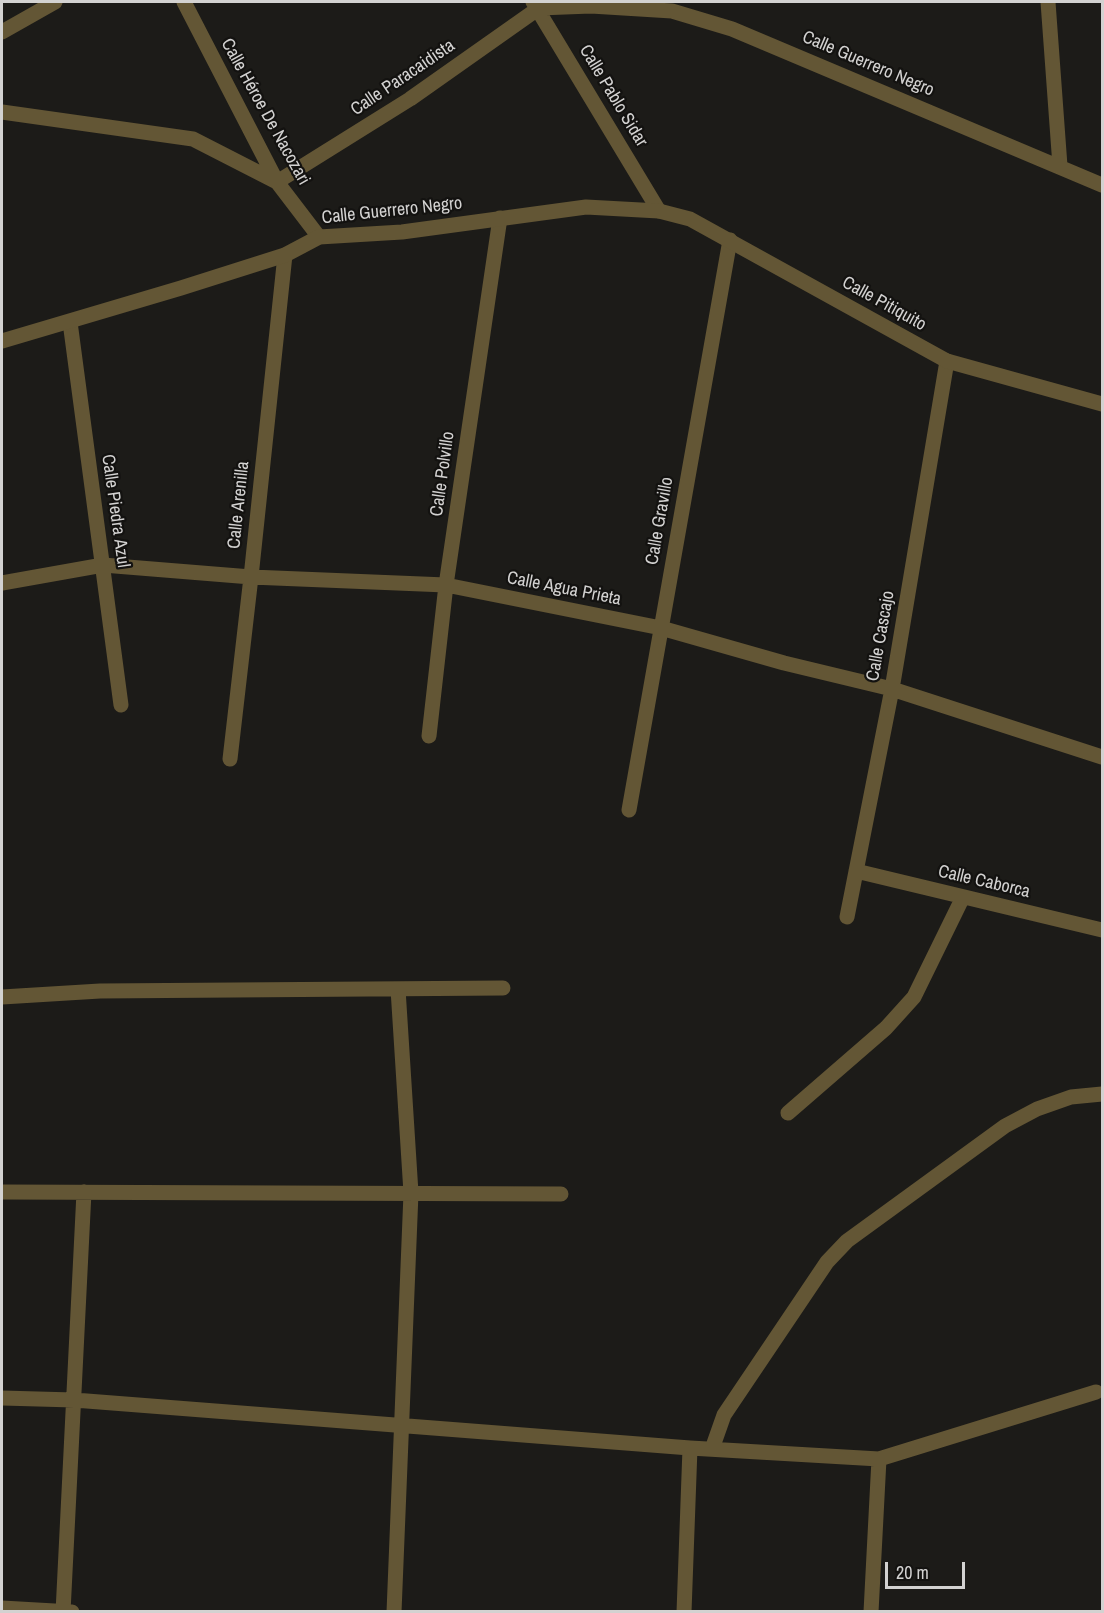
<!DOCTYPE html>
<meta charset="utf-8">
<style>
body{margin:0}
#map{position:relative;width:1104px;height:1613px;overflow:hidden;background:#1c1b18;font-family:"Archivo Narrow",sans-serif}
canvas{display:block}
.frame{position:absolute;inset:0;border:3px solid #d3d2d1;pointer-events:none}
.scale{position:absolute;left:885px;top:1562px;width:80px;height:27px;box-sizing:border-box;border:3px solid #d3d2d1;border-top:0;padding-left:8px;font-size:18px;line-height:21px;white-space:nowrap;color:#d3d2d1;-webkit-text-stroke:4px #131210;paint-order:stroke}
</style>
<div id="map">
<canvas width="1104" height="1613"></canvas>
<div class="frame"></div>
<div class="scale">20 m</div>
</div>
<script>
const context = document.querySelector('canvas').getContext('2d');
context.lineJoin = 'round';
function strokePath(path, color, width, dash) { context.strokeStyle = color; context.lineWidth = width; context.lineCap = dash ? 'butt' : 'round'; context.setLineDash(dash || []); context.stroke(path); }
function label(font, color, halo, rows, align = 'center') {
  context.font = font + ' "Archivo Narrow",sans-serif'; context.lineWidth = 4.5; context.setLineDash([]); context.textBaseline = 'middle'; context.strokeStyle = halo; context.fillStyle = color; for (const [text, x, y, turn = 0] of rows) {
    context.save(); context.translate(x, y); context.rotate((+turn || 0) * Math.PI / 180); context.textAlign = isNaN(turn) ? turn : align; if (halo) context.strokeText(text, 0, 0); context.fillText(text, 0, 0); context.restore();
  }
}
strokePath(new Path2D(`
 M184,2l93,180 42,55
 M533,2l126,209
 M1048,2l12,164
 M539,8l52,-2 81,5 60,18 370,156
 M2,32l53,-30
 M2,112l191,27 84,43
 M277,182l133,-83 136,-96
 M70,322l51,383
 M2,583l101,-18 148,12 195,8 215,43 123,35 108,26 210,68
 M429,736l17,-151 54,-367
 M230,759l21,-182 34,-322
 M629,810l101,-570
 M856,871l246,59
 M847,917l45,-228 55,-328
 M2,997l98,-6 403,-3
 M788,1113l98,-85 28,-31 49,-100
 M2,1192l559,2
 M2,1398l72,2 616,48 189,11 217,-67
 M712,1449l12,-34 103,-153 20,-21 158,-115 32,-17 34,-12 31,-3
 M2,1608l70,4
 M63,1612l21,-420
 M394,1612l17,-419 -13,-204
 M684,1612l6,-164
 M871,1612l8,-153`), '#635635', 15);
strokePath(new Path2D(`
 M2,341l179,-53 104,-33 34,-18 83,-5 184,-25 73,4 31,8 257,142 155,43`), '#635635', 15);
label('18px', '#d3d2d1', '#131210', [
 ["Calle Guerrero Negro",868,64,23],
 ["Calle Paracaidista",403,78,-34],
 ["Calle Pablo Sidar",613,96,59],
 ["Calle Héroe De Nacozari",265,112,61],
 ["Calle Guerrero Negro",392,211,-6],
 ["Calle Pitiquito",884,304,29],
 ["Calle Polvillo",443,474,-82],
 ["Calle Arenilla",239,505,-84],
 ["Calle Piedra Azul",115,511,82],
 ["Calle Gravillo",660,521,-80],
 ["Calle Agua Prieta",564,589,11],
 ["Calle Cascajo",881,636,-80],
 ["Calle Caborca",984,882,13]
]);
</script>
